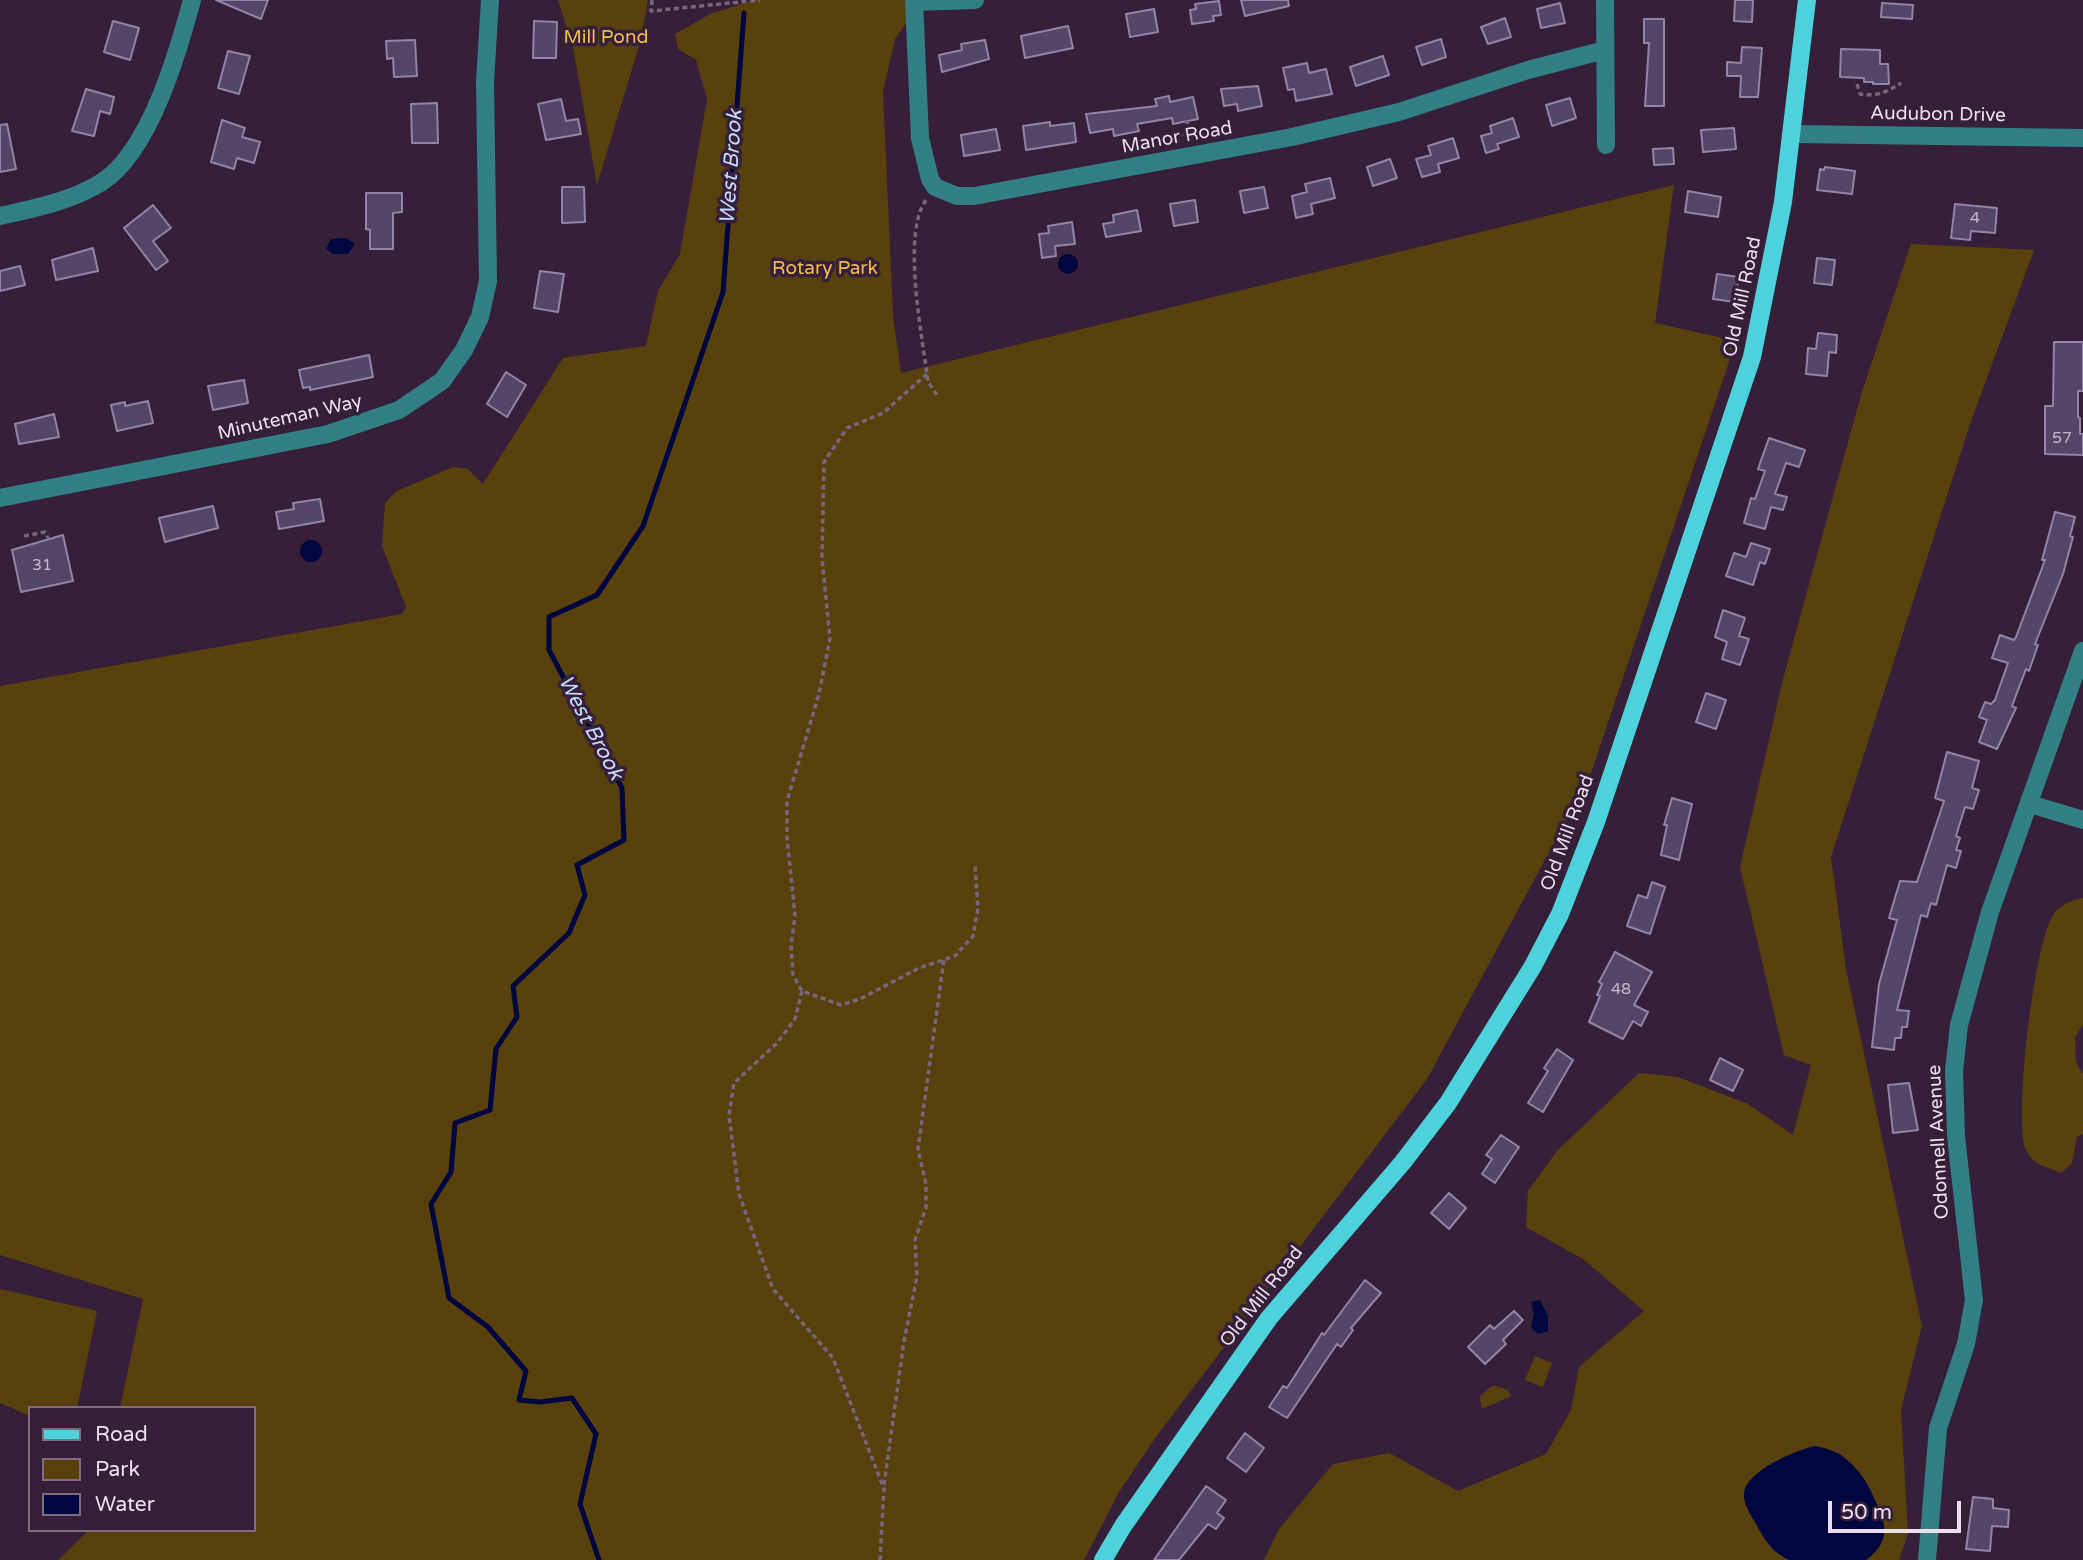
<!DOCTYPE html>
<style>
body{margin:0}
#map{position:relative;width:2083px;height:1560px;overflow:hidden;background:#362039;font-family:"Varela Round",sans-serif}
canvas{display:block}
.legend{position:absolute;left:28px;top:1406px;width:228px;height:126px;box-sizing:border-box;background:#362039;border:2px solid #7f6c81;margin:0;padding:9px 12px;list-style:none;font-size:21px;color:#eddeee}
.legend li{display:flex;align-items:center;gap:14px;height:35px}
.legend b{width:35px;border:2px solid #7f6c81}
.scale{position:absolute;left:1828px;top:1501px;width:133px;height:32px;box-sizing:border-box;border:4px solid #eddeee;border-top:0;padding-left:9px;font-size:21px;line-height:24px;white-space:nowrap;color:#eddeee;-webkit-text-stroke:5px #362039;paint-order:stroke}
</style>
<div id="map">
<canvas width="2083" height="1560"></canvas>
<ul class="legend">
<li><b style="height:9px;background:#4dd2dc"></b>Road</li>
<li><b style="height:19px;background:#59410e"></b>Park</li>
<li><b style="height:19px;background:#00063f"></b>Water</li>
</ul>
<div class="scale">50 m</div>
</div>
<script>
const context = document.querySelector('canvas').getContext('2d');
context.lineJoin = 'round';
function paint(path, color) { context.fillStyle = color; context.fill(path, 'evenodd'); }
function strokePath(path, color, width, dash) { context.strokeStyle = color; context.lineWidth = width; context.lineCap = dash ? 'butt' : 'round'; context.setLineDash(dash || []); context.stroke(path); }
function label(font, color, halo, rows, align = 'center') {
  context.font = font + ' "Varela Round",sans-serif'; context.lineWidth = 7; context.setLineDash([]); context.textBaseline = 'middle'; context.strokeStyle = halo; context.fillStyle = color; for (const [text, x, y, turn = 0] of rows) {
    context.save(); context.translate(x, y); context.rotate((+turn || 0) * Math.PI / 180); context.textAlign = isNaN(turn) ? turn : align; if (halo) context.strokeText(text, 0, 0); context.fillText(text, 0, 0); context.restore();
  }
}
paint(new Path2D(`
 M558,0h90l-7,39 -44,146 -24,-138z
 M755,0h168l-28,39 -12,52 10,225 8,57 773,-188 -19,138 81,18 -146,435 -163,303 -271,358 -37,55 -35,68h-1026l31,-30h165v-122h-134l23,-109 -143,-44v-569l402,-72 4,-7 -24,-61 3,-43 12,-12 56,-24 15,2 15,15 80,-126 83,-12 12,-55 22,-37 27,-155 -11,-39 -18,-11 -3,-15 35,-20z
 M1911,244l123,6 -64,174 -139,433 15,112 76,357 -21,84 7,124 -9,26h-33l17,-21 -2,-24 -40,-61 -26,-8 -70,58 28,46 16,10h-525l15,-31 54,-65 56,-11 69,38 88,-37 25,-44 8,-43 65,-56 -61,-52 -57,-32 2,-36 29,-40 82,-78 39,4 70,27 45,31 18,-70 -27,-10 -44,-188 43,-188 78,-284z
 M2083,898v127l-8,12 1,25 7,12v60l-6,3 -5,26 -11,10c-14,-6 -28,-8 -35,-23 -13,-29 8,-212 29,-238 6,-7 19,-13 28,-14z
 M0,1289l97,22 -20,97h-47v8l-30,-13z
 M1535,1356l17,7 -9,24 -18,-7z
 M1493,1385l15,5 3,6 -29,13 -2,-13z`), '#59410e');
paint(new Path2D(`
 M346,238l9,6 -7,10h-15l-7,-5 5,-10z
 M1058 264a10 10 0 1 1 20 0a10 10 0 1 1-20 0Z
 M300 551a11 11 0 1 1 22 0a11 11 0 1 1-22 0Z
 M1540,1300l8,16v15l-10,3 -7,-7 3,-13 -3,-12z
 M1815,1446c34,5 52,32 63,61 4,10 9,22 5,32 -3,9 -10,16 -17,21h-77c-16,-7 -25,-21 -33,-36 -5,-9 -13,-20 -12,-31 2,-22 52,-43 71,-47z`), '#00063f');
strokePath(new Path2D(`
 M599,1560l-19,-56 16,-70 -24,-36 -32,4 -21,-2 7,-29 -38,-44 -39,-29 -18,-94 20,-32 4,-49 35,-13 6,-61 21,-32 -4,-31 56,-53 16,-38 -8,-30 47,-25 -2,-52 -73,-138v-33l48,-22 46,-69 80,-234 21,-279`), '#00063f', 5);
const building = new Path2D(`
 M216,0h52l-7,19z
 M1241,0h47l1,6 -44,10z
 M1735,0h18l-1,22 -18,-1z
 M1219,1l2,14 -8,1 1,5 -22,3 -2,-14 6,-1 -1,-5z
 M1560,3l5,20 -24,5 -4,-19z
 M1882,3l31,2 -1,14 -31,-2z
 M1154,9l4,23 -28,5 -4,-23z
 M1505,18l6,19 -23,7 -7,-17z
 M1644,19h20v87h-19l4,-63h-5z
 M113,21l26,7 -9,32 -26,-8z
 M534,21l23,1 -1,36h-23z
 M1068,26l5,22 -48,10 -4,-22z
 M1441,39l5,18 -24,8 -6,-18z
 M415,40l2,36 -23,1 -1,-19 -6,1 -1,-18z
 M985,40l4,19 -47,13 -3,-17 23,-5 -1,-6z
 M1742,47l20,1 -4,49h-18l1,-21h-14v-14l14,1z
 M1841,49l39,1v14h8l1,20h-16v-2h-9v-4l-24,-1z
 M228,51l22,5 -11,38 -21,-6z
 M1383,56l6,19 -33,11 -6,-19z
 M1307,63l2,10 17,-4 6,25 -36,7 -2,-12 -6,1 -5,-22z
 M1258,86l4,20 -24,5 -1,-7 -13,2 -3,-17z
 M86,89l28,8 -4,17 -10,-3 -6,25 -22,-5z
 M1169,96l1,6 23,-5 5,22 -25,5 -1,-6 -35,6 2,7 -25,5 -1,-7 -23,4 -4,-19 71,-8 -2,-7z
 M1570,98l6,20 -24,8 -6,-21z
 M561,99l5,22 12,-2 3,15 -35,6 -8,-36z
 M437,103l1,40h-26l-1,-39z
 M1513,118l6,19 -22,7 2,5 -13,4 -5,-17 11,-3 -2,-7z
 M222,120l23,8 -3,9 18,5 -6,21 -17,-5 -3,11 -23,-7z
 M1050,122v4l24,-3 2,19 -50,8 -3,-24z
 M7,124l9,45 -16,3v-47z
 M1734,128l2,21 -33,3 -2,-22z
 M996,129l4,21 -36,6 -3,-21z
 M1453,138l6,20 -21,6 2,8 -18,5 -6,-18 15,-4 -3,-9z
 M1673,148l1,16 -20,1 -1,-16z
 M1390,159l7,19 -24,8 -6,-19z
 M1825,167l30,4 -3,23 -35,-4 3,-21 4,1z
 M1330,178l5,20 -24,6 2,10 -17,4 -4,-22 15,-4 -2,-8z
 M562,187h22l1,35 -23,1z
 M1264,187l4,21 -24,5 -4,-22z
 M1688,191l33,6 -3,20 -33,-5z
 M366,193h36v19l-9,1v36h-23v-19l-4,-1z
 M1195,200l3,22 -24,4 -4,-22z
 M1955,204l42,4 -2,25 -24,-2 -1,9 -19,-2z
 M153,205l18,23 -18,13 15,20 -12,9 -32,-42z
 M1137,210l4,21 -35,6 -3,-13 11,-2 -1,-7z
 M1072,222l3,22 -20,2 1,10 -14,2 -3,-24 10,-1 -1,-7z
 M93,248l5,23 -42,9 -4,-20z
 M1817,258l18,2 -3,25 -18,-2z
 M20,266l5,19 -25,6v-20z
 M540,271l24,3 -6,38 -24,-4z
 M1717,274l22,3 -4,25 -22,-3z
 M1818,333l19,2 -1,18 -7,-1 -2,24 -21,-2 2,-26 8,1z
 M2054,342h29v49h-5v26l2,1v16h3v21l-38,-1v-48h8z
 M369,355l4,22 -63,13v-3l-7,1 -4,-18z
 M506,372l20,13 -19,32 -20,-13z
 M244,380l4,23 -35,7 -5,-24z
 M148,401l5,22 -36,8 -6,-26 14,-3v4z
 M54,414l5,23 -40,7 -4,-20z
 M1769,438l36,12 -6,17 -13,-4 -11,31 12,3 -4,13 -12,-3 -6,22 -21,-6 7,-25 4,1 10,-28 -7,-2z
 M320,499l4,22 -45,8 -3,-17 18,-3 -1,-6z
 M213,506l5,22 -53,14 -6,-24z
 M2055,512l20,5 -5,19 3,1 -10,37 -28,70 3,1 -9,26 -3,-2 -14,37 4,2 -19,41 -18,-7 8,-22 -8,-3 6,-15 6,2 4,-4 13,-37 -16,-5 8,-23 14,5 2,-3 29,-77h-3z
 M63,535l10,46 -52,11 -9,-42z
 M1751,543l19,6 -5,15 -5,-2 -7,23 -27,-9 8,-23 12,4z
 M1723,610l22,8 -6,18 10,3 -9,26 -18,-6 5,-17 -12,-5z
 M1706,693l20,7 -10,29 -20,-7z
 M1947,752l32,9 -7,27 7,2 -6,19 -8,-2 -9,29 4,2 -4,12 5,1 -5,17 -9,-3 -11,40 -5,-2 -4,14 -6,-2 -24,95 12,1 -2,16h-5l-1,11h-6l-1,12 -22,-3 7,-63 18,-64 -8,-2 11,-37 17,1 27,-81 -9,-3z
 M1672,798l20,6 -13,56 -18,-5 6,-30h-3z
 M1652,882l13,5 -15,47 -23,-8 11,-31 9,3z
 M1615,952l37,20 -18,33 14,7 -7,14 -8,-5 -10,18 -34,-17 11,-26 -3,-1 5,-11 -3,-2z
 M1557,1049l16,11 -30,52 -15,-9 20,-32 -4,-3z
 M1720,1058l23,12 -10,21 -23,-11z
 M1909,1083l9,47 -25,3 -5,-48z
 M1501,1135l18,12 -24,36 -13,-9 10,-15 -6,-4z
 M1449,1193l17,15 -17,21 -18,-16z
 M1365,1280l16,13 -30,35 2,2 -12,17 -4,-3 -50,74 -18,-11 14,-21 4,2 35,-55 2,2z
 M1514,1311l9,9 -20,20 3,4 -21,20 -17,-17 22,-22 4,4z
 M1245,1433l19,15 -18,24 -19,-14z
 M1206,1486l20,14 -9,13 7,5 -8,11 -8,-5 -29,36h-25z
 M1973,1497l20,2v9l16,2 -1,17 -16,-1 -2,25 -24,-2z`);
paint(building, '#534666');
strokePath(building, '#9284a8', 2);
strokePath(new Path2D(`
 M652,0l-1,11 109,-11
 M1857,84l3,10c17,3 27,-2 41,-11
 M1162,137l23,-3 3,-5 -1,-8
 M926,200c-25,34 -3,140 2,182l11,16
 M927,374l-44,39 -36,15 -23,34 -2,97 8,79 -11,56 -32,107v36l8,79 -4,29 2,30 9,16 39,14 19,-6 59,-31 36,-12 18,-20 5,-28 -3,-42
 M24,536l21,-4 3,6
 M802,991l-7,28 -18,24 -43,40 -5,32 10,79 34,95 60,69 51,131 -4,71
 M884,1485l20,-144 13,-65 -2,-36 11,-33v-23l-8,-35 26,-190`), '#78657b', 3.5, [5, 3.5]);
strokePath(new Path2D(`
 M914,0l6,138 10,41 5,8 22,9h17l318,-59 107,-25 129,-42 77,-20
 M1605,0l1,145
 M914,2l61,-2
 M1792,134l291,4
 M0,216c35,-8 72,-15 102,-34 48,-31 76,-130 90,-182
 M0,498l328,-64 71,-24 43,-29 22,-31 16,-33 8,-36 -3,-199 5,-82
 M2030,804l53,16
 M1927,1560l11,-132 28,-84 8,-44 -18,-164 -2,-65 5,-46 31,-113 93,-261`), '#328086', 18);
strokePath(new Path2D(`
 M1103,1560l20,-34 146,-208 134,-156 45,-59 85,-137 27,-52 36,-92 156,-465 31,-155 24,-202`), '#4dd2dc', 18);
label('16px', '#c6b8cc', null, [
 ["4",1975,219],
 ["57",2062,439],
 ["31",42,566],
 ["48",1621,990]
]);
label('19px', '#f2bc50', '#362039', [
 ["Mill Pond",606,38],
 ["Rotary Park",825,269]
]);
label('19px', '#eddeee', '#362039', [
 ["Audubon Drive",1938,115,1],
 ["Manor Road",1177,138,-10],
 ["Old Mill Road",1743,297,-78],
 ["Minuteman Way",290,418,-13],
 ["Old Mill Road",1568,833,-70],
 ["Odonnell Avenue",1939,1142,-93],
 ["Old Mill Road",1262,1297,-52]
]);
label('italic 21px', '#c5dafe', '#362039', [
 ["West Brook",732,167,-86],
 ["West Brook",590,728,62]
]);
</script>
